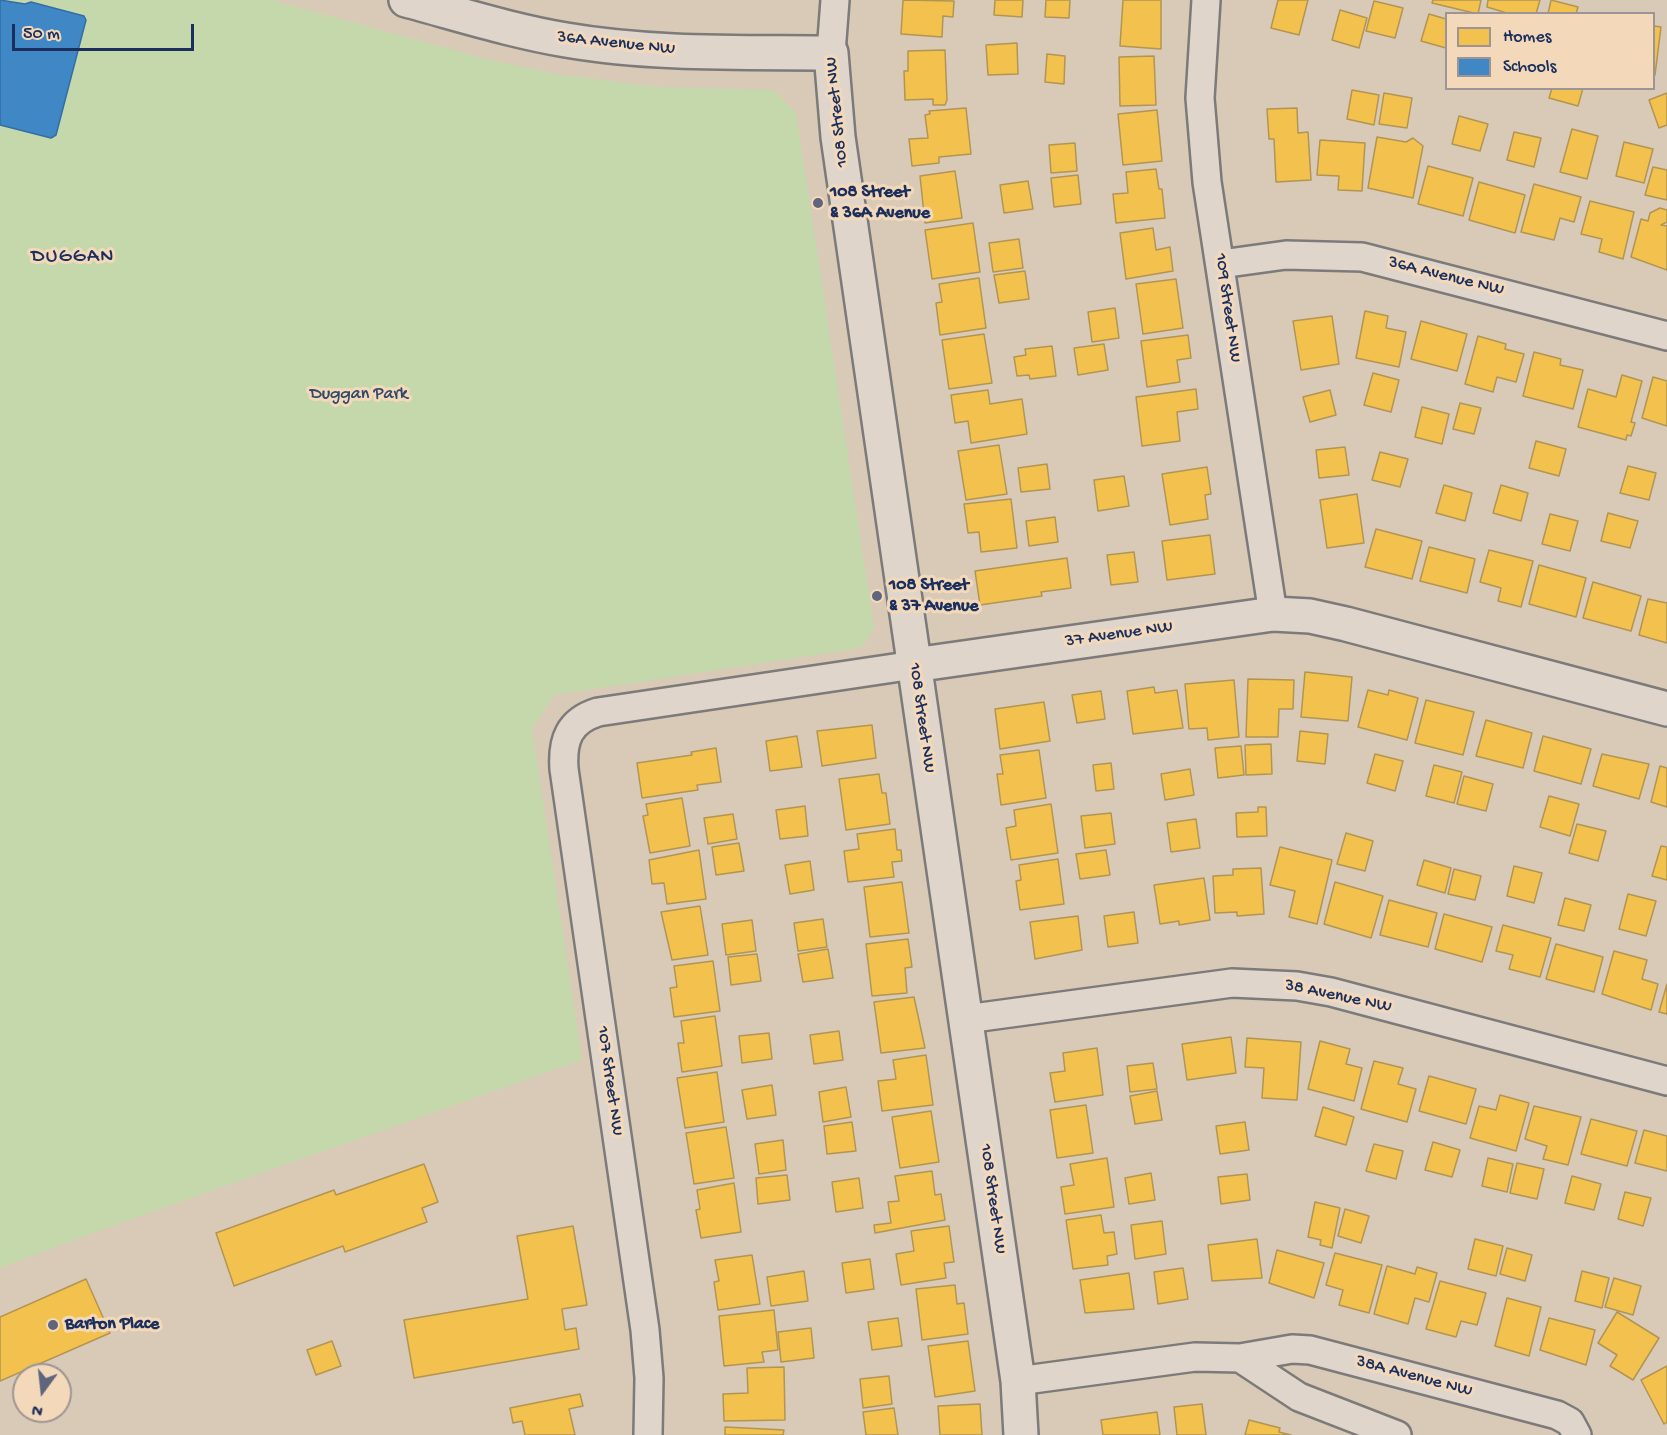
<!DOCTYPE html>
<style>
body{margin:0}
#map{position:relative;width:1667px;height:1435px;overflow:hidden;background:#d9cab7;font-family:"Gochi Hand",sans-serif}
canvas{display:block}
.legend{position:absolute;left:1445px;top:12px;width:210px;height:78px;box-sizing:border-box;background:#f3d9ba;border:2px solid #9d9595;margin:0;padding:8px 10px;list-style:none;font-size:18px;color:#1b2f5e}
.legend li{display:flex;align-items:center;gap:12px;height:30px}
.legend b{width:30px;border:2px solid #9d9595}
.north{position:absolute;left:12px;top:1363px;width:60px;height:60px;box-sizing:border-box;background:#f3d9ba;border:2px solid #9d9595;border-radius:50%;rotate:195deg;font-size:16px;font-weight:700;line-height:24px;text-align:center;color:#1b2f5e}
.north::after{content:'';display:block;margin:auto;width:21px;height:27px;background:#5e657d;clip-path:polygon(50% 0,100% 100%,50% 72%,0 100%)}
.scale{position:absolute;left:12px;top:24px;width:182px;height:27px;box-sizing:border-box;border:3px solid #1b2f5e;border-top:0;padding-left:8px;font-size:18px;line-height:21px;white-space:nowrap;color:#1b2f5e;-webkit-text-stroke:4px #f3d9ba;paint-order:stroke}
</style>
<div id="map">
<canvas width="1667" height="1435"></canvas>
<ul class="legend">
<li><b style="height:16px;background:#f2c14e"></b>Homes</li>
<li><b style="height:16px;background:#3f88c5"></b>Schools</li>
</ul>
<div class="north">N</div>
<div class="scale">50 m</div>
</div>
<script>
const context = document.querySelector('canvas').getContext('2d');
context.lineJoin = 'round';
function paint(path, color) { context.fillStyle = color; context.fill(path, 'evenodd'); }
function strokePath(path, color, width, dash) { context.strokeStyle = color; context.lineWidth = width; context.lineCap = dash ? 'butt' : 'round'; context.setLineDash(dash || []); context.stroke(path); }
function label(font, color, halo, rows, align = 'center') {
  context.font = font + ' "Gochi Hand",sans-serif'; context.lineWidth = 6; context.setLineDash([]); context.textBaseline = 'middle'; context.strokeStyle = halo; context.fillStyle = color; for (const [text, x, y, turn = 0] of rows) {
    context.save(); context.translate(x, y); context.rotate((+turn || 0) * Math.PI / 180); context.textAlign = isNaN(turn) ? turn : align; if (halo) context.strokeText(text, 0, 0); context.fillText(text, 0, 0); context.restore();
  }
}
paint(new Path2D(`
 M0,0h272l214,59 69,15 103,13 116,3 22,23 78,515 -13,20 -307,47 -22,34 50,331 -465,164 -117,44z`), '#c4d8ab');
const homes = new Path2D(`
 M903,0l51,1 -1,16 -10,-1 -1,21 -41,-3z
 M995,0h28l-1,17 -28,-2z
 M1046,0h24l-1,18 -24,-1z
 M1123,0h38v49l-41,-3z
 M1278,0h30l-9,35 -28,-7z
 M1433,0h48l-3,14 -46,-11z
 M1488,0h52l-4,14h-26l-23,-7z
 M1551,0l27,7 -2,7h-28z
 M1374,1l29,7 -8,30 -29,-7z
 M1340,10l27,8 -8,30 -27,-8z
 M1429,14l17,5v29l-25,-7z
 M1654,26l7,1 -6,48h-1z
 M1017,43l1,31 -30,1 -2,-30z
 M945,50l2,50 -2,5h-12v-6l-28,1 -1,-29h4v-20z
 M1047,54l18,2 -1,28 -19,-2z
 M1154,56l2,49 -36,1 -1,-49z
 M1552,88h31l-5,18 -29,-8z
 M1352,90l27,5 -5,30 -27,-6z
 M1384,93l28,5 -5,30 -28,-4z
 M1667,93v32l-8,3 -10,-28z
 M966,108l5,46 -32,3v6l-27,3 -3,-27 19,-1 -3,-23 5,-1 -1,-3z
 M1297,108l1,25 10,-1 3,48 -35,2 -2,-43h-5l-2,-30z
 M1157,110l5,51 -39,4 -5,-51z
 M1459,116l29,8 -8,27 -28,-7z
 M1572,129l26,7 -11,43 -27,-7z
 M1514,132l27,6 -7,29 -27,-7z
 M1377,137l29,5 7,-4 10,8 -10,52 -45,-10z
 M1320,140l45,3 -3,48 -24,-1 1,-14 -22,-1z
 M1624,142l29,7 -9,34 -28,-7z
 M1075,143l2,28 -26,2 -2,-28z
 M1428,166l45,12 -10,38 -45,-12z
 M1653,167l14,3v30l-22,-5z
 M1156,169l3,20h3l3,29 -49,5 -3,-29 15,-1 -2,-21z
 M955,171l7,47 -37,5 -5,-47z
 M1078,175l3,29 -27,3 -3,-29z
 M1028,181l5,28 -29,4 -4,-28z
 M1479,182l46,13 -10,38 -46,-13z
 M1534,184l47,13 -7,25 -14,-4 -6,22 -33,-8z
 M1590,201l44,11 -11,47 -24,-7 3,-13 -21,-5z
 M1660,208l7,2v12l-6,3 6,1v44l-36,-13 10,-38 7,2 2,-8z
 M973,223l7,49 -48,7 -7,-49z
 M1153,228l3,22 14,-3 3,24 -47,8 -6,-46z
 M1019,239l4,29 -30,4 -4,-29z
 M1025,271l4,28 -30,4 -5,-28z
 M979,278l7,50 -46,7 -4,-32 6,-1 -3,-18z
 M1176,279l7,49 -40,6 -7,-50z
 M1115,308l4,30 -27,4 -4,-30z
 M1365,311l23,5 -2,12 20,4 -7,35 -43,-9z
 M1332,316l7,48 -38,6 -8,-49z
 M1421,321l46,13 -10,37 -46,-12z
 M984,334l8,49 -43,6 -7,-49z
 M1188,335l3,23 -14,2 3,22 -33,5 -6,-46z
 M1478,336l28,8 -1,5 19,5 -8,28 -19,-5 -4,15 -28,-8z
 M1104,344l4,26 -30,5 -4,-27z
 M1052,346l4,30 -26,3 -1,-4 -12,1 -3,-19 12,-2 -1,-6z
 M1534,352l27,7 -1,6 23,5 -10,39 -50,-13z
 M1373,373l26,7 -8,32 -27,-7z
 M1622,375l20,6 -11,41 4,1 -4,13 -4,-1 -1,5 -48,-13 10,-38 28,8z
 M1653,377l14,4v45l-25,-8z
 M1196,389l2,20 -21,3 3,29 -38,5 -6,-49z
 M988,390l2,14 32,-5 5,35 -56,9 -3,-22 -13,2 -4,-28z
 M1330,390l6,25 -26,7 -7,-25z
 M1460,403l21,5 -7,26 -21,-5z
 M1422,407l27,7 -7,30 -27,-7z
 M1536,441l30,8 -7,27 -30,-8z
 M999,445l8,49 -41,6 -8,-49z
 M1345,447l4,28 -30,3 -3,-28z
 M1380,452l28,7 -8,28 -28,-7z
 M1047,464l3,25 -29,3 -3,-24z
 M1628,466l28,7 -7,27 -29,-7z
 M1207,467l4,27 -6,1 3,24 -38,6 -8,-51z
 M1124,476l5,30 -31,5 -4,-31z
 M1444,485l28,8 -7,28 -29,-8z
 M1501,485l27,8 -7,28 -28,-8z
 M1357,494l7,49 -37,5 -7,-48z
 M1011,499l6,49 -36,4 -2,-20 -11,1 -4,-29z
 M1608,513l30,8 -8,27 -29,-7z
 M1550,514l28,7 -8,30 -28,-7z
 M1055,517l3,25 -29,4 -3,-25z
 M1376,529l46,12 -10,38 -47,-12z
 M1210,535l5,39 -48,6 -5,-39z
 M1429,547l46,12 -8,34 -47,-12z
 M1489,550l44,11 -12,46 -23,-6 3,-13 -21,-6z
 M1134,552l4,30 -27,3 -4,-30z
 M1067,558l4,30 -30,4 1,4 -62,9 -5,-34z
 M1539,565l47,13 -10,39 -47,-13z
 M1593,582l48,14 -10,35 -48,-13z
 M1648,599l19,4v40l-28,-8z
 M1305,672l47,5 -4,44 -47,-4z
 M1248,679l46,1 -1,29h-14l-1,28h-32z
 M1234,680l5,57 -31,3 -1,-12 -18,1 -4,-45z
 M1154,687l1,6 22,-3 6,38 -50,6 -6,-43z
 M1368,690l20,5 1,-5 29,8 -11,42 -49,-13z
 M1101,691l4,28 -28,4 -5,-28z
 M1426,700l48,12 -11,43 -48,-12z
 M1044,702l6,39 -50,8 -5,-40z
 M1486,720l46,13 -9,35 -47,-12z
 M872,725l4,33 -54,8 -5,-35z
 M1300,731l28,3 -3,30 -28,-3z
 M797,736l5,31 -32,4 -4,-30z
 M1543,736l48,13 -10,35 -47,-13z
 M1271,744l1,30 -26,1 -1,-30z
 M1241,746l3,29 -26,3 -3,-30z
 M716,748l5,34 -24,3 1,5 -56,8 -5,-35 55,-8 -1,-3z
 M1039,750l7,48 -45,7 -4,-31h6l-3,-19z
 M1375,754l28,7 -8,30 -28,-8z
 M1602,754l47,10 -10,35 -46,-13z
 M1111,763l3,26 -18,2 -3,-26z
 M1434,765l28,7 -8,31 -28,-7z
 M1660,766l7,2v39l-16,-5z
 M1190,769l4,26 -29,5 -4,-26z
 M879,774l3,19h4l4,31 -44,6 -7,-51z
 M1464,776l29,8 -7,27 -29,-7z
 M1549,796l30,8 -9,32 -30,-9z
 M682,798l8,48 -40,7 -7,-37 5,-1 -2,-11z
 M1051,804l7,49 -47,7 -5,-32 10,-2 -2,-16z
 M805,806l3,30 -28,3 -4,-29z
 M1258,807h8l1,29 -30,1 -1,-24 22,-1z
 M1111,813l4,31 -30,4 -4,-32z
 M733,814l4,25 -29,5 -4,-26z
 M1196,819l4,29 -29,4 -4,-29z
 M1577,824l29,7 -8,30 -29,-8z
 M895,829l2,21h4l1,11 -10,1 2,15 -46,5 -4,-31 15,-2 -2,-15z
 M1346,833l27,8 -8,30 -28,-7z
 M739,843l5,28 -28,4 -4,-28z
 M1661,846l6,1v33l-15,-4z
 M1280,847l52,13 -15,64 -28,-7 6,-26 -25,-6z
 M699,850l7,49 -39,5 -3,-21 -12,1 -3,-24z
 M1106,850l4,25 -30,4 -4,-25z
 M1058,859l6,45 -44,6 -4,-29 5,-1 -2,-15z
 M1424,860l27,8 -6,25 -28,-8z
 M810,861l4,29 -24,4 -5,-29z
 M1514,866l28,7 -8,30 -27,-7z
 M1261,868l3,46 -27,2v-4l-22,1 -2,-37 20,-1v-6z
 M1454,869l27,7 -6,24 -27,-6z
 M1204,878l6,42 -31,5v-4l-19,3 -6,-39z
 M902,882l7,51 -39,4 -6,-50z
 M1335,882l48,14 -12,42 -47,-14z
 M1628,894l28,7 -10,35 -27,-7z
 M1565,898l26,7 -7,26 -26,-6z
 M1389,900l48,13 -9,34 -48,-12z
 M700,906l8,49 -36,5 -11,-48z
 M1134,912l4,31 -30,4 -4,-31z
 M1444,914l48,13 -10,35 -47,-13z
 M1078,916l4,34 -47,9 -5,-37z
 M823,919l4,28 -29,4 -4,-28z
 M752,920l4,31 -30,4 -4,-31z
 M1503,925l48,13 -11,39 -31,-8 4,-14 -17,-4z
 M908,939l4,28 -7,1 2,25 -35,3 -6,-52z
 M1556,944l47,13 -9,35 -48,-13z
 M828,949l5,29 -30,4 -5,-28z
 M1614,951l33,9 -5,19 16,5 -7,26 -49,-16z
 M757,954l4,27 -30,4 -3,-28z
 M713,961l7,50 -46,6 -4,-29 7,-1 -3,-21z
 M1667,984v30l-8,-2z
 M914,997l11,51 -44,5 -7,-51z
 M715,1016l7,50 -40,6 -4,-29h6l-3,-22z
 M839,1031l4,29 -29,4 -4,-29z
 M769,1033l3,26 -30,4 -3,-27z
 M1231,1037l5,36 -49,7 -5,-36z
 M1247,1038l54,4 -4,58 -35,-2 2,-30 -19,-1z
 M1320,1041l30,8 -4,15 16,4 -8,33 -46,-12z
 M1097,1048l6,47 -48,7 -5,-29 15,-2 -2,-18z
 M926,1055l7,50 -51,6 -4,-30 18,-2 -3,-19z
 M1374,1061l29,7 -5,16 18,5 -9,33 -46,-13z
 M1153,1063l4,26 -27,3 -3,-26z
 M717,1072l7,50 -39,6 -8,-50z
 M1429,1076l47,13 -10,35 -47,-13z
 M772,1085l4,30 -29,4 -5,-29z
 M846,1087l5,30 -28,5 -4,-30z
 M1157,1091l5,29 -27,4 -5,-28z
 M1500,1095l29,8 -13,48 -46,-13 9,-32 17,4z
 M1086,1105l7,48 -36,5 -7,-48z
 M1534,1106l47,11 -13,48 -25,-6 4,-13 -22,-7z
 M1323,1107l31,10 -8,28 -31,-9z
 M931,1111l8,51 -39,6 -8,-51z
 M1591,1119l46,12 -10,35 -46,-12z
 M852,1122l4,29 -29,3 -3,-28z
 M1245,1122l4,28 -29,4 -4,-28z
 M726,1127l8,51 -40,6 -8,-51z
 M1644,1130l23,6v35l-32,-8z
 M783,1140l3,30 -27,4 -4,-30z
 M1433,1142l27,8 -8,27 -27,-7z
 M1374,1144l29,7 -7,28 -30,-8z
 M1107,1158l7,49 -49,7 -4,-27 13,-2 -4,-21z
 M1488,1158l25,6 -6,28 -25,-6z
 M1517,1163l27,6 -7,30 -27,-6z
 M424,1164l14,38 -16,6 5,14 -82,30 -2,-6 -109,40 -18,-53 118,-43 2,5z
 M932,1171l3,24 6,-1 4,26 -70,13 -1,-8 17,-2 -3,-21 11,-1 -4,-25z
 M1151,1173l4,27 -26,4 -4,-26z
 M1247,1174l3,26 -29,4 -3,-27z
 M787,1175l3,25 -32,4 -2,-26z
 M1572,1176l29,8 -7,26 -29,-7z
 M859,1178l4,30 -27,4 -4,-30z
 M734,1183l7,49 -40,6 -5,-28 4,-1 -3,-19z
 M1625,1192l26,6 -8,28 -25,-7z
 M1315,1202l25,6 -8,40 -12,-3 1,-5 -13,-3z
 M1345,1209l24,7 -8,27 -23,-7z
 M1101,1215l3,18 10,-1 3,22 -10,2 1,9 -35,4 -7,-49z
 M1162,1221l4,33 -31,5 -4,-34z
 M573,1226l14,79 -25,4 3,21 11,-2 3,21 -165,29 -10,-58 124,-21 -11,-63z
 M949,1226l5,36 -10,1 2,15 -45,7 -5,-31 18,-3 -3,-20z
 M1257,1239l5,39 -50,3 -4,-36z
 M1475,1239l28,7 -7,30 -28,-7z
 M1507,1248l25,7 -7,26 -25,-7z
 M1277,1250l47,13 -10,35 -45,-15z
 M1335,1253l47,12 -13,48 -30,-8 4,-15 -17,-5z
 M752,1255l8,49 -42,6 -4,-28 5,-1 -4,-21z
 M870,1259l4,30 -28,4 -4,-30z
 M1387,1266l28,8 2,-7 20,6 -8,29 -14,-4 -7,26 -34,-10z
 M1183,1268l5,31 -30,5 -4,-32z
 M804,1271l4,30 -37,5 -4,-29z
 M1582,1271l27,7 -7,30 -27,-7z
 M1129,1273l5,36 -49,4 -5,-33z
 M1614,1278l27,8 -8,29 -28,-8z
 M86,1279l24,54 -110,48v-64z
 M1440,1281l46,12 -9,32 -16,-4 -5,16 -30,-8z
 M955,1285l2,19 7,-1 4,31 -46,6 -6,-51z
 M1507,1298l34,9 -12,49 -34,-10z
 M774,1310l4,40 -16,2 2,10 -40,4 -5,-50z
 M1617,1312l42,26 -26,42 -23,-14 7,-11 -19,-12z
 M898,1318l4,28 -30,4 -4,-28z
 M1549,1318l46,12 -9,35 -46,-15z
 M811,1328l3,30 -33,4 -3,-30z
 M332,1341l9,25 -25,9 -9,-25z
 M968,1341l7,50 -40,6 -7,-51z
 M1667,1366v56l-3,2 -23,-44z
 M784,1367l1,53 -61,1 -1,-27 25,-1 -1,-25z
 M889,1376l3,28 -29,4 -3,-29z
 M580,1394l3,12 -14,3 6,26h-50l-3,-14 -9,2 -3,-15z
 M980,1404l2,31h-42l-2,-29z
 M1202,1404l4,31h-29l-3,-28z
 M894,1408l4,27h-32l-3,-23z
 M1157,1412l3,23h-57l-2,-15z
 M1249,1420l31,8 -1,4 12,3h-46z
 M725,1427l59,3 -1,5h-58z`);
paint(homes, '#f2c14e');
strokePath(homes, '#b29553', 1.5);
const schools = new Path2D(`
 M0,0l25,4 6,-2 53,14 2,4 -30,115 -5,3 -51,-13z`);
paint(schools, '#3f88c5');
strokePath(schools, '#346da6', 1.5);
const street = new Path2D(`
 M1206,0l-6,98 7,84 66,432
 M831,53l4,-53
 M1221,264l65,-9 76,2 305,79
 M966,1019l266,-36 65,3 34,6 336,89
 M1240,1358l59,39 98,38
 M1018,1381l177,-24 45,1 52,-9 18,1 247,65 13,7 7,13
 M648,1435l1,-57 -4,-48 -81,-561c-2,-29 5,-48 34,-57l316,-47`);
const secondary = new Path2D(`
 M406,0c53,14 106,31 160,40 87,15 177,12 265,13l7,84 180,1244 3,54
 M914,665l359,-51 37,2 36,8 321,85`);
strokePath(street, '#7d7a7a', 32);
strokePath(secondary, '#7d7a7a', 38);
strokePath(street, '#dfd5ca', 27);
strokePath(secondary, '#dfd5ca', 33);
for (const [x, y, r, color] of [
 [818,203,6,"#5e657d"],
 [877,596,6,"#5e657d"],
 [53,1325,6,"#5e657d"]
]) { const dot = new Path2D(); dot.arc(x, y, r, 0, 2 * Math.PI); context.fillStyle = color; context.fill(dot); strokePath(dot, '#f3d9ba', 2); }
label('18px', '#1b2f5e', '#f3d9ba', [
 ["36A Avenue NW",616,44,6],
 ["108 Street NW",838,112,-96],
 ["36A Avenue NW",1446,277,14],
 ["109 Street NW",1227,308,82],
 ["37 Avenue NW",1119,635,-8],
 ["108 Street NW",921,718,82],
 ["38 Avenue NW",1338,997,12],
 ["107 Street NW",609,1081,82],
 ["108 Street NW",992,1199,82],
 ["38A Avenue NW",1414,1377,15]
]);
label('bold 18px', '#1b2f5e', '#f3d9ba', [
 ["108 Street",830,193],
 ["& 36A Avenue",830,214],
 ["108 Street",889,586],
 ["& 37 Avenue",889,607],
 ["Barton Place",65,1325]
], 'left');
label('18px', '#324a68', '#f3d9ba', [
 ["Duggan Park",359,395]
]);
context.letterSpacing = '1.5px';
label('20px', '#1b2f5e', '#f3d9ba', [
 ["DUGGAN",73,258]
]);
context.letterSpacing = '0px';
</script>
